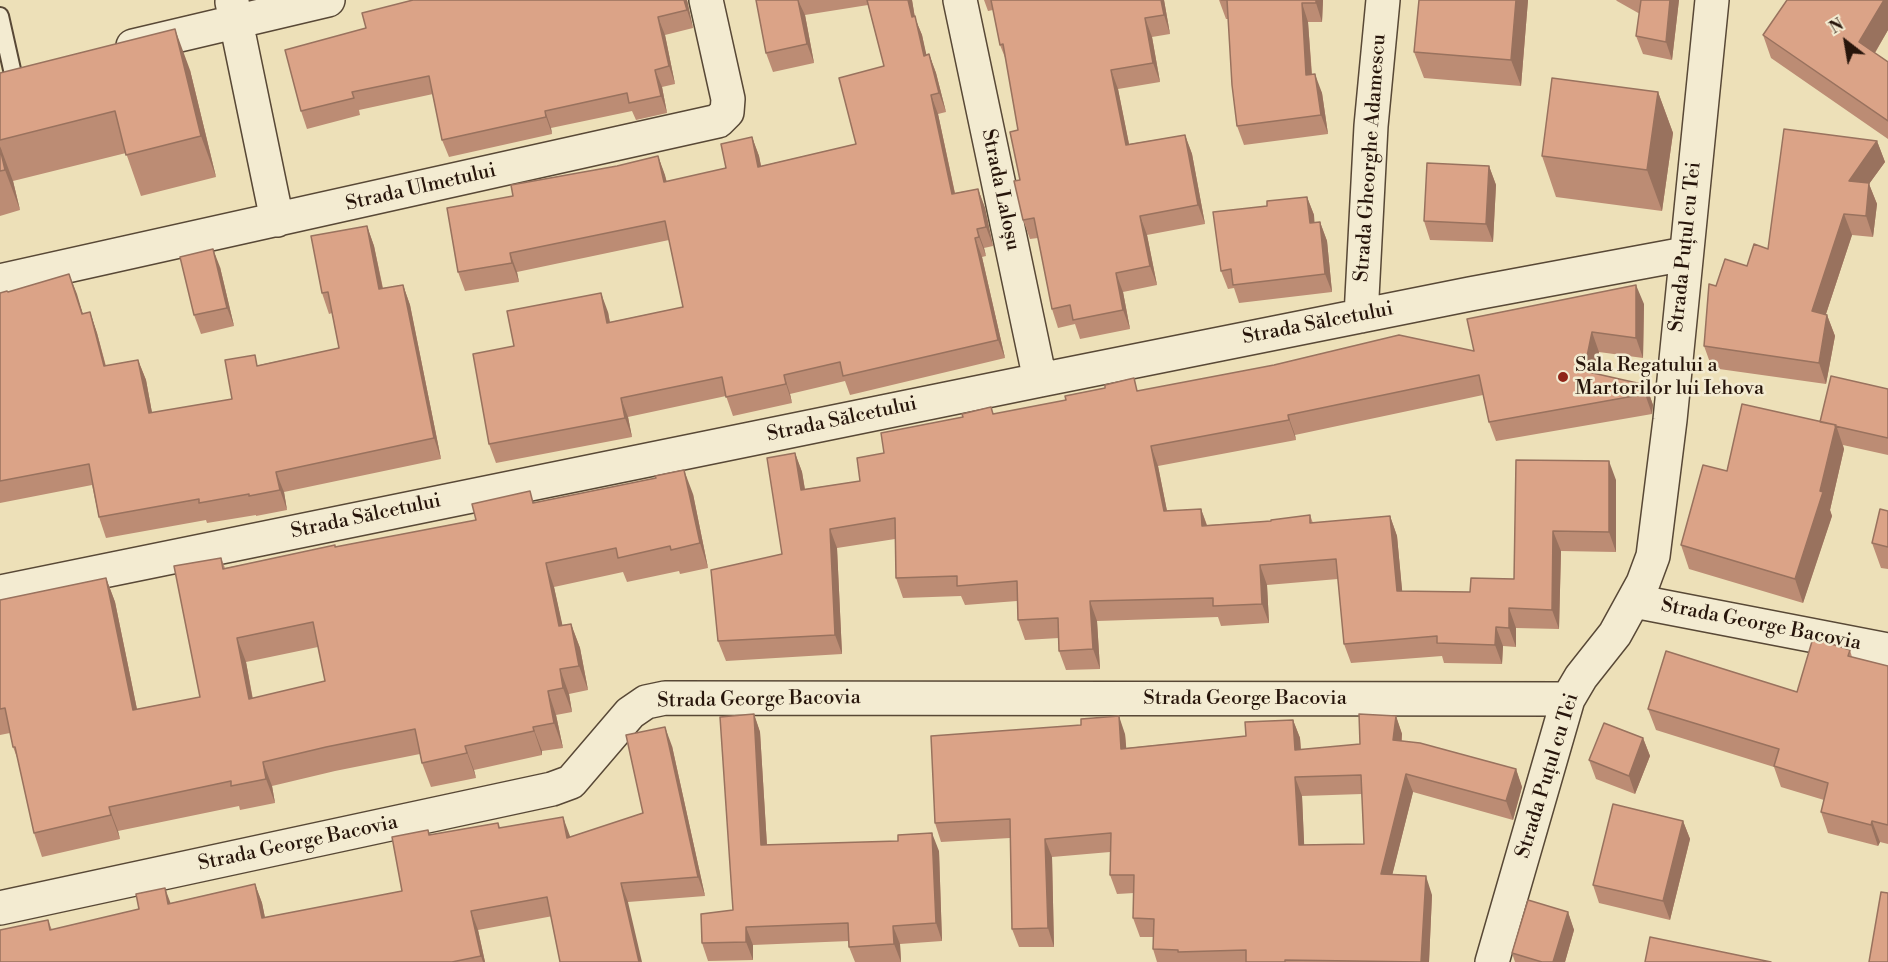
<!DOCTYPE html>
<meta charset="utf-8">
<style>
body{margin:0}
#map{position:relative;width:1888px;height:962px;overflow:hidden;background:#ede0b8;font-family:"Libre Bodoni",serif}
canvas{display:block}
.north{position:absolute;left:1816px;top:12px;width:60px;height:60px;-webkit-text-stroke:4px #f3ebd1;paint-order:stroke;rotate:329deg;font-size:16px;font-weight:700;line-height:24px;text-align:center;color:#27150b}
.north::after{content:'';display:block;margin:auto;width:21px;height:27px;background:#27150b;clip-path:polygon(50% 0,100% 100%,50% 72%,0 100%)}
</style>
<div id="map">
<canvas width="1888" height="962"></canvas>
<div class="north">N</div>
</div>
<script>
const context = document.querySelector('canvas').getContext('2d');
context.lineJoin = 'round';
function strokePath(path, color, width, dash) { context.strokeStyle = color; context.lineWidth = width; context.lineCap = dash ? 'butt' : 'round'; context.setLineDash(dash || []); context.stroke(path); }
function paint(path, color) { context.fillStyle = color; context.fill(path, 'evenodd'); }
function label(font, color, halo, rows, align = 'center') {
  context.font = font + ' "Libre Bodoni",serif'; context.lineWidth = 5; context.setLineDash([]); context.textBaseline = 'middle'; context.strokeStyle = halo; context.fillStyle = color; for (const [text, x, y, turn = 0] of rows) {
    context.save(); context.translate(x, y); context.rotate((+turn || 0) * Math.PI / 180); context.textAlign = isNaN(turn) ? turn : align; if (halo) context.strokeText(text, 0, 0); context.fillText(text, 0, 0); context.restore();
  }
}
const lane = new Path2D(`
 M0,16l13,58`);
const street = new Path2D(`
 M960,0l80,380
 M232,2l45,218
 M133,46l195,-46
 M0,281l718,-160 9,-9 1,-13 -22,-99
 M1361,316l10,-190 12,-126
 M0,592l1040,-212 430,-86 215,-40
 M1634,601l254,49
 M0,908l552,-119 19,-7 59,-69 16,-11 19,-4 903,1
 M1492,962l76,-263 13,-22 34,-43 28,-51 10,-27 17,-136 42,-420`);
strokePath(lane, '#584836', 20);
strokePath(street, '#584836', 36);
strokePath(lane, '#f3ebd1', 16);
strokePath(street, '#f3ebd1', 33);
paint(new Path2D(`
 M413,0h274l6,28 -28,7 10,49 -13,3 5,26 -31,7 -4,-9 -81,17 1,6 -103,23 -7,-17 -9,-46 -74,16 1,5 -53,14 -6,-18 65,-83z
 M756,0h156l3,18 7,17 4,20 3,-1 7,19 10,39 -8,2 17,79 23,-4 7,19 8,38 -9,2 2,8 -4,1 23,101 -155,37 -5,-14 -55,13 2,9 -59,13 -7,-20 -98,21 4,20 -136,26 -7,-19 25,-98 94,-34 2,10 73,-15 -14,-67 -152,32 2,10 -54,9 -7,-19 55,-76 104,-30 41,-10 9,26 59,-14 26,-31 7,19 2,10 95,-22 28,-78 -16,-61 -63,10 9,48 -41,9 -7,-19z
 M984,0h180l6,34 -18,3 8,45 -42,7 11,55 56,-9 7,19 13,70 -58,11 10,50 -34,7 7,37 -50,10 -5,-15 -17,4 -6,-19 -14,-71 -8,1 -7,-19 -3,-40 -2,-50 -12,-70 -6,-15 -7,-35 -5,1z
 M1219,0h104l-1,22h-14l4,52 10,19 6,41 -84,11 -7,-19 -9,-107h-2z
 M1419,0h109l-7,86 -97,-8 -10,-26z
 M1616,0h63l-7,60 -29,-6 -7,-18 4,-22 -23,-13z
 M1888,0v30l-13,23 13,9v77l-117,-81 -8,-23z
 M190,70l26,107 -75,19 -15,-43 -113,28 7,29 -20,6v-143z
 M1658,92l15,41 -11,78 -106,-14 -14,-41z
 M1877,141l8,21 -16,22 8,20 -4,33 -21,-2 -26,79 1,1 8,21 -9,48 -114,-16 -8,-22 12,-60 31,-20 21,-17z
 M1489,166l7,19 -3,57 -63,-2 -6,-19z
 M1307,197l7,18v8l6,-1 7,19 5,51 -93,11 -5,-15 -6,1 -7,-18 46,-65z
 M367,226l7,20 9,42 20,-3 7,20 31,154 -157,33 3,18 -31,6v-1l-49,8 -1,-3 -100,18 -7,-21 -7,-32 -92,18v-210l8,-1 61,-18 14,40 7,-2 7,21 9,33 32,-6 8,20 6,33 80,-14 27,-34 80,-17 -7,-35 -3,1 -7,-21z
 M220,267l14,59 -33,8 -7,-19z
 M1644,304l-1,54 -44,-6 -4,22 51,11 7,20 -1,9 -156,27 -7,-19 -6,-27 -188,40 1,5 -138,26 9,45 34,-2 6,16 64,-4 39,-6 3,8 77,-7 7,20 5,55 68,1 44,-13 2,-119 100,20v72l-55,-1 -2,78 -43,-1v19l-13,-1 -1,18 -58,-1 -2,-7 -91,7 -7,-19 -6,-65 -71,6 2,38 -48,3 -3,-9 -121,4 3,48 -34,1 -7,-19v-13l-34,2 -7,-20 -1,-19 -52,4 -4,-9 -58,2 -7,-20 -1,-39 -58,9 5,106 -116,7 -8,-20 64,-87 13,-101 7,19 3,17 55,-8 24,-28 79,-36 28,-10 2,7 146,-23 335,-40z
 M1888,389v66l-45,-10 1,4 -14,61 2,6 -29,87 -114,-34 -8,-24 46,-74 93,-49z
 M693,494l15,74 -28,6 -1,-3 -52,11 -4,-10 -69,15 8,38 9,-1 9,24 8,42 -19,4 3,18 -16,3 7,33 -21,3v4l-68,15 2,8 -45,9 -9,-24 -2,-9 -85,17 -63,15 3,17 -35,7 -1,-4 -121,25 2,8 -78,18 -8,-24 -16,-73 -5,-13 -3,-14 -10,2v-135l106,-22 9,24 22,107 63,-12 21,-139 4,10 251,-48 58,-18zM318,647l7,34 -72,18 -7,-37z
 M1888,511v58l-7,-1 -9,-25z
 M1850,650l2,7 36,9v178l-8,-2 -2,4 -50,-13 -7,-21 3,-12 -43,-13 -7,-20 -118,-37 -8,-21 149,-17z
 M754,714l6,18 7,113 172,6 3,90 -42,3 1,18h-46l-6,-15v-6l-96,4v15l-45,1 -6,-18 31,-33z
 M1396,716l6,18v7l114,28 6,18 -9,33 -100,-28 -21,83 40,20 -3,67h-272l-4,-13v-12h-13l-7,-19 1,-25 -17,1 -7,-19v-23l-58,5 2,90h-35l-7,-18 -2,-91 -69,4 -6,-19 146,-98 44,9 1,14 120,-12 47,-16 7,18 1,12 59,-6zM1362,794l2,50 -60,1 -2,-49z
 M1643,738l7,18 -15,38 -39,-15 -7,-19z
 M672,746l33,150 -77,6 -150,28 7,32h-485l48,-42 4,10 203,-46 7,19 3,15 137,-27 26,-61 2,5 68,-12 2,5 70,9 73,-24z
 M1683,821l7,18 -20,81 -71,-17 -6,-18z
 M1568,912l6,18 -9,32h-50l-3,-9z`), '#bc8c74');
paint(new Path2D(`
 M684,0h3l6,28 -6,-18z
 M798,0l7,15 9,48 -7,-19z
 M908,0h4l3,18 7,17 9,40 -19,-58z
 M1161,0h3l6,34 -6,-19z
 M1316,0h7l-1,22 -6,-19z
 M1516,0h12l-7,86 -10,-26z
 M1670,0h9l-7,60 -6,-18z
 M1884,0h4v30l-21,36 -8,-24z
 M1302,3l6,19 5,72 -7,-19z
 M658,17l7,18 10,49 -6,-18z
 M1145,18l7,19 8,45 -7,-19z
 M175,29l15,41 26,107 -15,-41z
 M929,54l7,19 10,39 -7,-19z
 M655,70l7,17 5,26 -6,-17z
 M1111,70l7,19 15,75 -7,-19z
 M1315,74l7,19 6,41 -7,-19z
 M1658,92l15,41 -11,78 -15,-41z
 M931,95l7,19 21,99 -7,-19z
 M545,111l6,17 1,6 -6,-17z
 M1185,135l7,19 13,70 -7,-19z
 M752,137l7,19 6,30 -7,-19z
 M1877,141l8,21 -16,22 8,20 -4,33 -7,-21 -17,-35z
 M0,146l13,35 7,29 -15,-40z
 M658,156l7,19 6,26 -7,-19z
 M1489,166l7,19 -3,57 -7,-18z
 M978,189l7,19 8,38 -7,-19z
 M1307,197l7,18 2,27 -6,-19z
 M1844,214l8,21 -32,97 -8,-21z
 M1140,216l7,19 10,50 -7,-19z
 M1320,222l7,19 5,51 -7,-18z
 M367,226l7,20 13,64 -8,-21z
 M977,229l7,19 2,8 -7,-19z
 M975,238l7,19 23,101 -7,-18z
 M213,249l7,18 14,59 -7,-18z
 M510,253l7,19 2,10 -7,-19z
 M1116,273l7,19 7,37 -7,-19z
 M69,274l8,20 12,41 -7,-21z
 M403,285l7,20 31,154 -7,-21z
 M1636,285l8,19 -1,54 -7,-20z
 M601,293l7,19 5,30 -6,-19z
 M90,312l7,21 14,54 -7,-21z
 M1827,315l8,21 -9,48 -7,-21z
 M1592,332l7,20 -7,39 -8,-20z
 M138,360l8,20 10,54 -7,-21z
 M784,375l6,19 2,9 -6,-19z
 M1646,385l7,20 -1,9 -7,-20z
 M621,398l7,19 4,20 -7,-19z
 M1288,415l7,20 1,5 -7,-20z
 M1836,425l8,24 -14,61 2,6 -29,87 -8,-24 25,-88z
 M1151,446l7,20 13,65 -7,-20z
 M795,453l7,19 6,37 -7,-19z
 M1609,461l7,19v72l-7,-20z
 M684,470l9,24 15,74 -8,-25z
 M276,472l8,20 3,18 -7,-20z
 M1201,509l7,20 -6,-3z
 M1390,516l7,20 7,74 -7,-19z
 M830,529l7,19 5,106 -7,-19z
 M1553,531l8,20 -2,78 -7,-19z
 M546,563l8,24 14,63 -9,-24z
 M1260,565l7,20 2,38 -7,-19z
 M106,578l9,24 27,132 -9,-24z
 M1090,601l7,20 3,48 -7,-20z
 M1509,608l7,20v19l-7,-19z
 M571,624l9,24 8,42 -9,-24z
 M1496,627l7,19 -1,18 -7,-19z
 M237,638l9,24 11,62 -8,-25z
 M560,669l9,25 3,18 -9,-24z
 M548,691l8,24 7,33 -9,-25z
 M754,714l6,18 8,131 -7,-18z
 M1119,716l6,18 3,33 -7,-18z
 M1396,716l6,18 -3,24 -6,-18z
 M1293,720l7,18 2,30 -7,-18z
 M533,727l9,24v4l-8,-24z
 M665,727l7,19 33,150 -7,-19z
 M1643,738l7,18 -15,38 -6,-18z
 M465,746l9,24 2,8 -9,-25z
 M263,762l9,24 3,17 -9,-24z
 M1516,769l6,18 -9,33 -7,-19z
 M1406,774l7,18 -25,100 -7,-18z
 M1295,777l7,19 3,67 -6,-18z
 M109,807l9,24 2,8 -9,-24z
 M563,817l7,19 4,21 -7,-19z
 M1683,821l7,18 -20,81 -7,-19z
 M1872,821l8,21 -2,4 -7,-21z
 M932,833l7,18 3,90 -6,-18z
 M1045,839l7,18 2,90 -6,-19z
 M1426,876l6,19 -3,67h-8z
 M621,883l7,19 14,60h-3z
 M255,884l7,19 7,34 -7,-19z
 M165,888l7,19 -4,-3z
 M471,911l7,19 7,32h-2l-2,-6z
 M1568,912l6,18 -9,32h-12z
 M893,926l7,18 1,18 -7,-18z
 M746,927l7,18v15l-7,-18z`), '#99725e');
const building = new Path2D(`
 M413,0h271l3,10 -29,7 11,49 -14,4 6,26 -32,7 -2,-10 -82,18 1,6 -104,23 -13,-64 -77,16 2,6 -53,13 -16,-61 81,-22 -4,-15z
 M756,0h42l9,44 -41,9z
 M867,0h41l4,17 3,-1 9,40 5,-2 10,39 -8,2 21,99 26,-5 8,38 -9,2 2,8 -4,1 23,102 -155,36 -3,-14 -56,13 2,9 -60,13 -4,-20 -101,21 4,20 -136,26 -16,-90 41,-8 -7,-35 94,-18 6,30 76,-16 -18,-86 -155,32 2,10 -54,9 -11,-64 66,-12 -2,-11 106,-19 41,-10 6,26 62,-14 -5,-24 31,-7 6,30 98,-23 -17,-66 45,-12z
 M991,0h170l3,15 -19,3 8,45 -42,7 15,75 59,-10 13,70 -58,11 10,50 -34,7 7,37 -50,10 -3,-15 -18,4 -18,-91 -11,2 -9,-39 6,-1 -10,-48 8,-2 -15,-86 -3,1z
 M1221,0h95v3h-14l4,72 9,-1 6,41 -84,11 -5,-41 -5,-85z
 M1419,0h97l-5,60 -97,-8z
 M1641,0h29l-4,42 -30,-6z
 M1787,0h97l-25,42 29,20v59l-125,-86z
 M175,29l26,107 -75,19 -11,-44 -115,29v-67z
 M1552,78l106,14 -11,78 -105,-14z
 M1784,129l93,12 -28,40 20,2 -3,33 -22,-2 -32,97 15,4 -8,48 -115,-17 5,-62 7,2 9,-27 22,7 7,-22 14,5z
 M0,148l5,22 -5,1z
 M1427,163l62,3 -3,58 -62,-3z
 M1307,197l3,26 10,-1 5,52 -92,11 -2,-16 -10,2 -8,-59 54,-6v-5z
 M367,226l12,63 24,-4 31,153 -158,34 4,18 -31,6v-2l-50,9v-4l-100,18 -10,-53 -89,17v-188l7,-2 1,1 61,-18 13,40 8,-2 14,54 34,-6 11,53 83,-14 -7,-39 30,-5 2,11 82,-18 -11,-56 -6,1 -11,-57z
 M213,249l14,59 -33,7 -14,-58z
 M1636,285v53l-44,-6 -8,39 62,14 -1,9 -156,28 -10,-47 -191,40 1,5 -138,26 13,65 37,-2 1,17 69,-5v-1l39,-5v8l80,-7 7,75 73,1 1,-14 43,1 2,-119 93,1v71l-56,-1 -1,79 -43,-2v20l-13,-1 -1,18 -58,-2v-7l-93,8 -8,-85 -76,6 2,39 -49,2v-8l-123,3 3,48 -34,2 -1,-33 -40,2 -1,-39 -60,5v-10l-61,2 -1,-60 -65,11 5,106 -117,6 -7,-71 71,-16 -15,-96 28,-5 6,37 59,-9 -3,-23 27,-5 -3,-20 82,-16 -1,-3 29,-7 2,7 73,-14 -1,-4 40,-8v-3l29,-7 3,13 137,-26 125,-30 75,16 -7,-32z
 M1831,376l57,13v49l-53,-12 1,-1 -16,-3z
 M1742,404l94,21 -16,66 3,1 -28,87 -114,-34 22,-80 24,6z
 M684,470l16,73 -29,7 -1,-4 -52,12 -2,-10 -70,15 13,63 12,-2 8,42 -19,3 3,19 -15,3 6,32 -21,4 1,4 -69,15 2,7 -45,10 -7,-34 -89,18 -63,15 3,17 -35,7v-5l-122,26 2,8 -77,18 -19,-86h-2l-8,-39 -5,1v-109l106,-22 27,132 67,-13 -26,-131 47,-8 2,11 112,-24v2l141,-27 -4,-16 58,-13 3,12 123,-25 -1,-2zM313,622l12,59 -76,18 -12,-61z
 M1880,509l8,2v36l-16,-4z
 M1813,638l37,12 -2,6 40,10v159l-16,-4 -1,4 -50,-13 7,-29 -54,-17 5,-17 -131,-40 18,-58 131,41z
 M754,714l7,131 137,-4v-6l34,-2 4,90 -43,3 1,18 -45,3 -1,-24 -102,4v15l-44,1 -1,-29 32,-4 -13,-193z
 M1359,714l37,2 -3,24 27,3 96,26 -10,32 -100,-27 -25,100 45,2 -5,86 -136,-2v2h-39v-12l-68,2v-2l-25,-1 1,-30 -21,-1 1,-43h-24l1,-42 -66,6 3,89 -36,1 -2,-110 -75,4 -4,-87 150,-11v-6l38,-3 2,33 125,-13 -1,-14 48,-2 2,30 65,-6zM1361,775l3,69 -65,1 -4,-68z
 M1604,723l39,15 -14,38 -40,-16z
 M665,727l33,150 -77,6 18,79h-79l-13,-65 -76,14 10,45 -29,6h-452v-32l48,-10 2,10 89,-21 -3,-15 29,-6 3,16 87,-20 7,34 140,-27 -10,-54 36,-7 1,5 69,-12 1,5 64,-11 4,21 76,-25 -17,-78z
 M1613,804l70,17 -20,80 -70,-16z
 M1881,892l7,1v69h-19z
 M1528,900l40,12 -15,50h-11l-30,-9z
 M1650,937l121,25h-126z`);
paint(building, '#dba387');
strokePath(building, '#99725e', 1.5);
for (const [x, y, r, color] of [
 [1563,377,6,"#8f2418"]
]) { const dot = new Path2D(); dot.arc(x, y, r, 0, 2 * Math.PI); context.fillStyle = color; context.fill(dot); strokePath(dot, '#f3ebd1', 2); }
label('20px', '#27150b', '#f3ebd1', [
 ["Strada Gheorghe Adamescu",1371,158,-86],
 ["Strada Ulmetului",421,188,-13],
 ["Strada Laloșu",1000,190,78],
 ["Strada Puțul cu Tei",1686,247,-84],
 ["Strada Sălcetului",1318,324,-11],
 ["Strada Sălcetului",842,420,-12],
 ["Strada Sălcetului",366,517,-12],
 ["Strada George Bacovia",1761,625,11],
 ["Strada George Bacovia",1245,699],
 ["Strada George Bacovia",759,700,-1],
 ["Strada Puțul cu Tei",1548,776,-73],
 ["Strada George Bacovia",298,844,-12]
]);
label('20px', '#27150b', '#f3ebd1', [
 ["Sala Regatului a",1575,366],
 ["Martorilor lui Iehova",1575,389]
], 'left');
</script>
